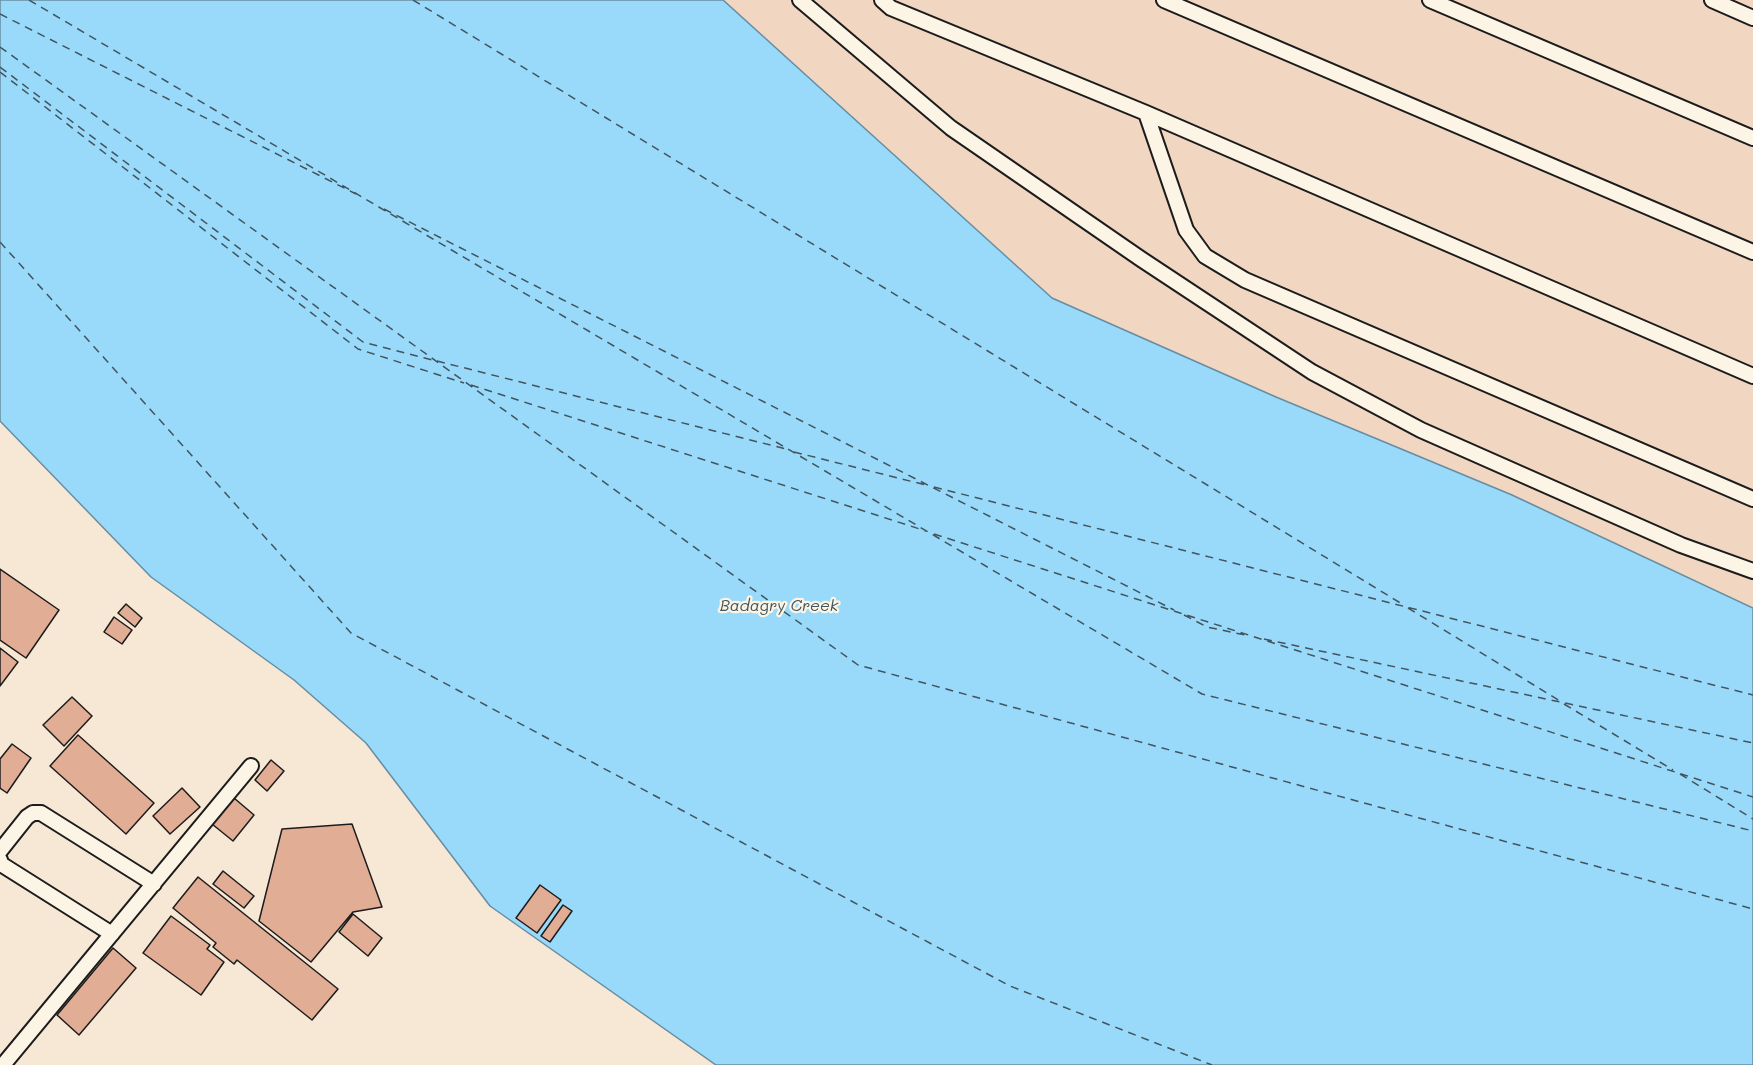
<!DOCTYPE html>
<style>
body{margin:0}
canvas{display:block;background:#f7e7d5}
</style>
<canvas width="1753" height="1065"></canvas>
<script>
const context = document.querySelector('canvas').getContext('2d');
context.lineJoin = 'round';
function paint(path, color) { context.fillStyle = color; context.fill(path, 'evenodd'); }
function strokePath(path, color, width, dash) { context.strokeStyle = color; context.lineWidth = width; context.lineCap = dash ? 'butt' : 'round'; context.setLineDash(dash || []); context.stroke(path); }
function label(font, color, halo, rows, align = 'center') {
  context.font = font + ' Mali,sans-serif'; context.lineWidth = 4.5; context.setLineDash([]); context.textBaseline = 'middle'; context.strokeStyle = halo; context.fillStyle = color; for (const [text, x, y, turn = 0] of rows) {
    context.save(); context.translate(x, y); context.rotate((+turn || 0) * Math.PI / 180); context.textAlign = isNaN(turn) ? turn : align; if (halo) context.strokeText(text, 0, 0); context.fillText(text, 0, 0); context.restore();
  }
}
paint(new Path2D(`
 M723,0h1030v608l-241,-113 -236,-98 -224,-99z`), '#f1d6c2');
const water = new Path2D(`
 M0,0h723l329,298 224,99 236,98 241,113v457h-1037l-226,-159 -124,-163 -72,-63 -143,-103 -151,-156z`);
paint(water, '#99d9fa');
strokePath(water, '#678da1', 1.5);
strokePath(new Path2D(`
 M29,0l1173,694 551,137
 M413,0l989,604
 M0,14l356,180
 M0,47l858,618 895,244
 M0,67l363,275 69,18
 M0,72l358,277 106,34
 M384,209l790,401
 M0,242l351,391 659,353 202,79
 M437,361l353,89
 M471,385l455,146
 M794,452l132,33
 M934,487l819,208
 M934,534l819,263
 M1408,608l152,93
 M1184,615l23,12 38,8
 M1264,639l489,104
 M1564,704l109,66
 M1680,774l73,45`), '#42555f', 1.5, [8, 6]);
const building = new Path2D(`
 M0,569l59,41 -33,48 -26,-18z
 M126,604l16,14 -7,9 -17,-14z
 M114,617l18,13 -10,14 -18,-12z
 M0,648l18,14 -18,24z
 M72,697l20,19 -28,30 -21,-21z
 M78,735l76,68 -28,31 -76,-68z
 M12,744l19,14 -24,35 -7,-5v-29z
 M271,760l13,11 -17,20 -12,-11z
 M182,788l18,19 -30,27 -17,-18z
 M234,798l20,17 -21,26 -21,-17z
 M352,824l30,83 -29,5 -42,50 -52,-41 23,-92z
 M223,871l31,25 -10,12 -31,-24z
 M198,877l140,112 -26,31 -75,-60 -3,4 -21,-17 3,-4 -43,-35z
 M540,885l21,15 -24,33 -21,-15z
 M563,905l9,6 -22,31 -9,-6z
 M353,914l29,24 -14,18 -29,-24z
 M171,916l39,29 -3,4 17,13 -23,33 -58,-42z
 M113,948l23,20 -57,67 -22,-20z`);
paint(building, '#e2ad95');
strokePath(building, '#1c1c1c', 1.5);
const service = new Path2D(`
 M800,0l151,128 190,131 171,113 109,58 260,115 72,26
 M882,0l9,8 255,105 607,263
 M1164,0l589,252
 M1430,0l323,138
 M1712,0l41,18
 M1146,113l40,117 19,26 40,24 508,219
 M0,851l27,-34 6,-4h8l113,71
 M0,860l1,4 111,70
 M3,1065l248,-299`);
strokePath(service, '#1c1c1c', 18);
strokePath(service, '#fcf5e5', 14);
label('italic 16px', '#42555f', '#fcf5e5', [
 ["Badagry Creek",779,606]
]);
</script>
